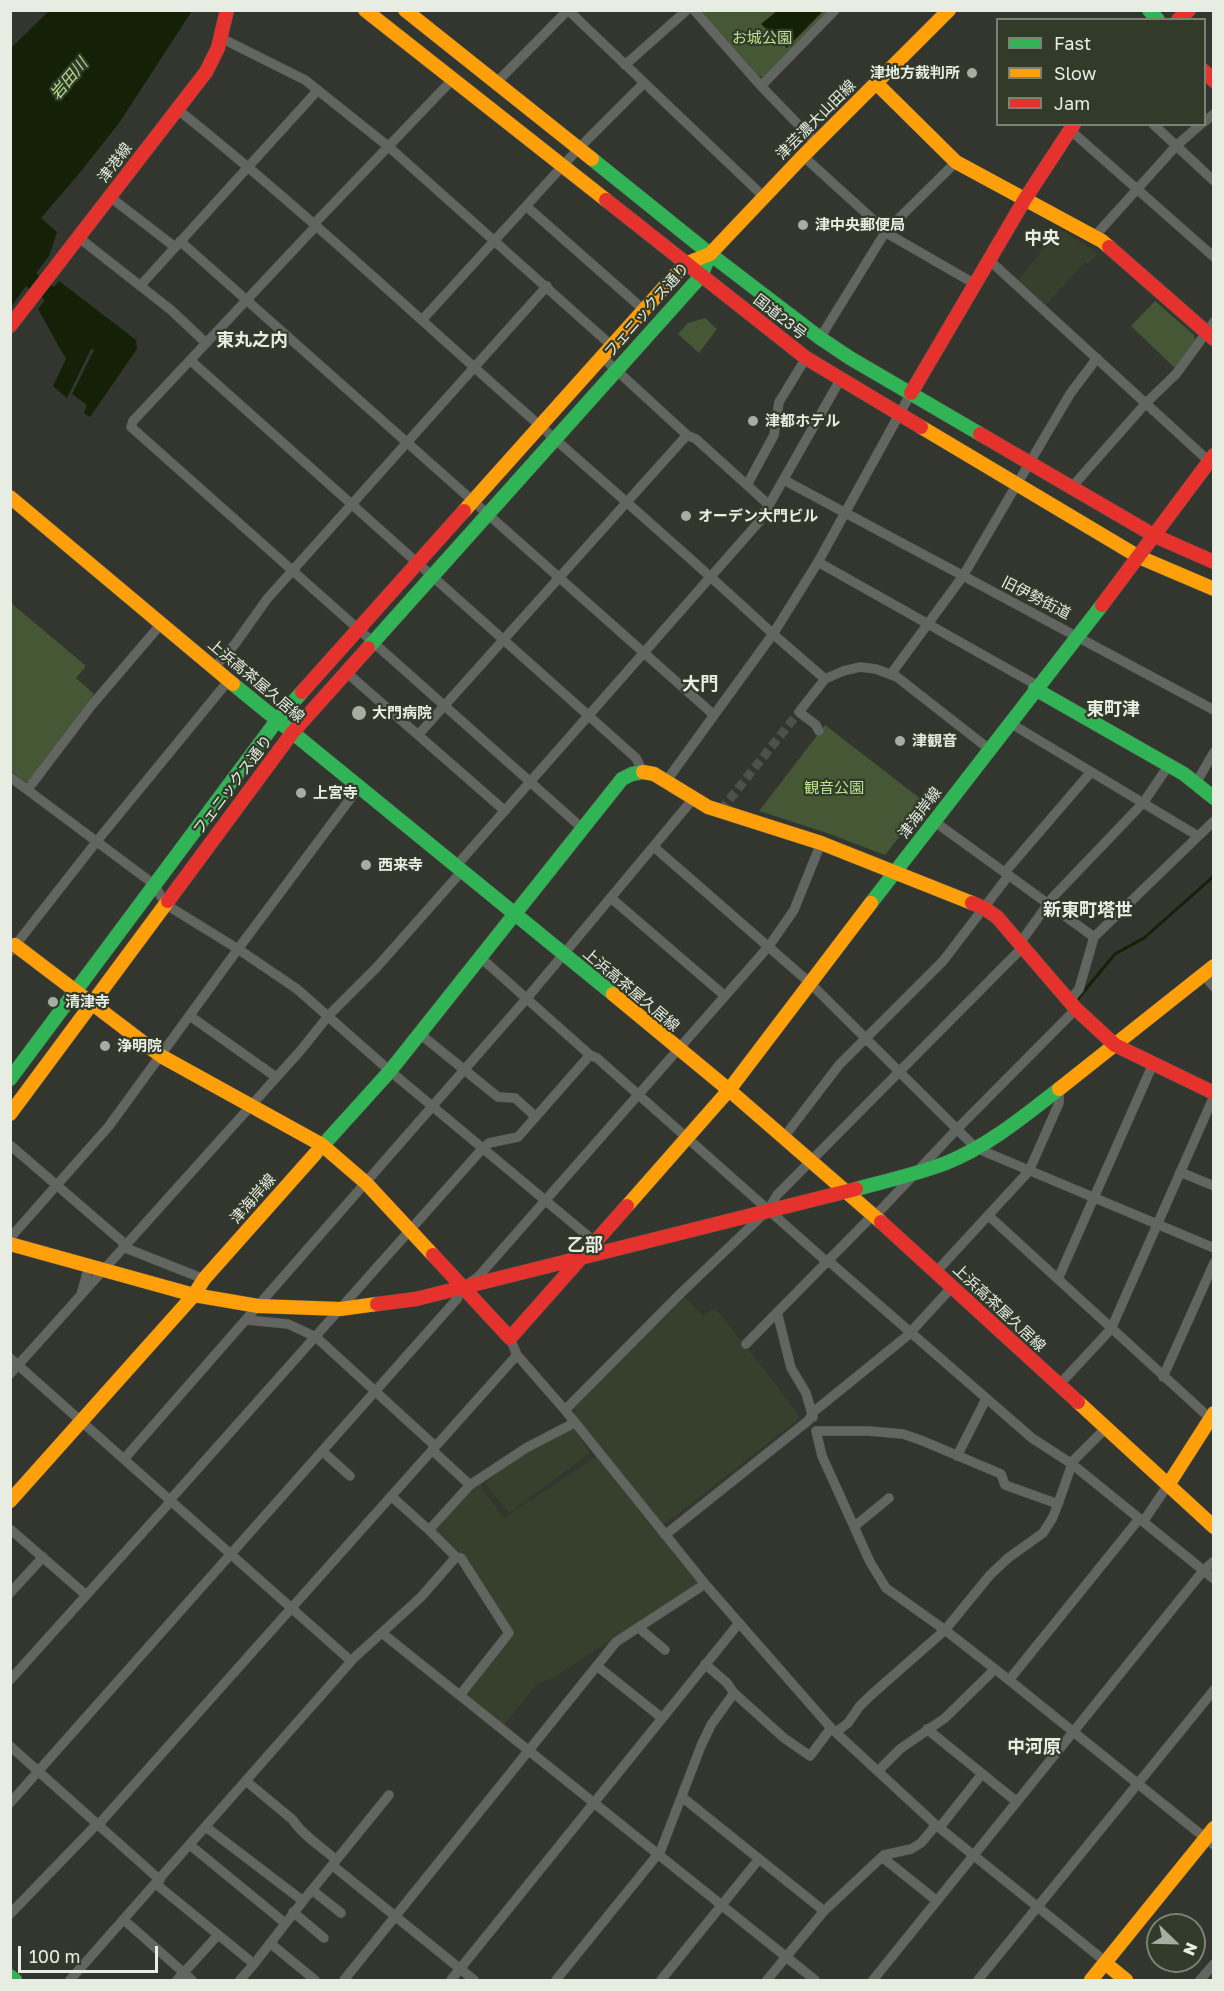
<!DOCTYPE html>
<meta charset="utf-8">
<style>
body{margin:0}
#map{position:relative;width:1224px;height:1991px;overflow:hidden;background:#32362e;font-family:"Golos Text",sans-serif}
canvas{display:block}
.frame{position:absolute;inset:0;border:12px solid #e8ede4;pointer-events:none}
.legend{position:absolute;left:996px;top:18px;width:210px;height:108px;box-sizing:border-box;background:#323a2a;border:2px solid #7b8274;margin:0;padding:8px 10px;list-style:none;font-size:18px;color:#e8ede4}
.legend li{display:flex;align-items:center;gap:12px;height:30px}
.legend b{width:30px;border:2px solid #7b8274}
.north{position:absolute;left:1146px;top:1913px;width:60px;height:60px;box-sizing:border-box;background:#323a2a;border:2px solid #7b8274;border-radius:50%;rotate:113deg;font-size:16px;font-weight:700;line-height:24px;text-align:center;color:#e8ede4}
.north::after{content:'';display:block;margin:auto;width:21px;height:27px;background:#a8ada4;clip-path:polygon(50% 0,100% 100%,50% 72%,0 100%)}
.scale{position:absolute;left:18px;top:1946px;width:140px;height:27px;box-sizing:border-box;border:3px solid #e8ede4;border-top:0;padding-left:8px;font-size:18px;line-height:21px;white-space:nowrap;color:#e8ede4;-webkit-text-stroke:4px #323a2a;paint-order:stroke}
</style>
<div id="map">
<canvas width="1224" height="1991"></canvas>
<div class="frame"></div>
<ul class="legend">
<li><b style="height:8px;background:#30b455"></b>Fast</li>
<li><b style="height:8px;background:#ff9f0a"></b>Slow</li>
<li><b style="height:8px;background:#e5322d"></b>Jam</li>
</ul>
<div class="north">N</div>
<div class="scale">100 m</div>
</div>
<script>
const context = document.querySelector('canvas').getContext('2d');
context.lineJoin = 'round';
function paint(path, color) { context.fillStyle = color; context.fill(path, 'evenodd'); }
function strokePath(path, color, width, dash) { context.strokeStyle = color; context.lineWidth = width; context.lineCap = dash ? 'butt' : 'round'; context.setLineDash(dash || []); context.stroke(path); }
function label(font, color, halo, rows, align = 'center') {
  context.font = font + ' "Golos Text","Noto Sans JP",sans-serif'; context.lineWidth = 4.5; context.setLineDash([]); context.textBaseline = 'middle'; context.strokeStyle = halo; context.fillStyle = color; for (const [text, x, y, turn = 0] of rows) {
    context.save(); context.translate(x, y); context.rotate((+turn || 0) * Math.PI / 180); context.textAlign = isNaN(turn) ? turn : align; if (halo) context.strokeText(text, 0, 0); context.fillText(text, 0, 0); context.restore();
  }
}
paint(new Path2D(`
 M1059,229l39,24 -10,11 -3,-2 -39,43 -28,-25z
 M685,1297l18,19 12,-8 59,74 26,36 -135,106h-3l-88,-110v-8z
 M573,1428l17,25 -81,60 -24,-30 37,-28z
 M596,1457l101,125v3l-143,92 -17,7 -33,41 -37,-30v-2l48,-60 -52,-77 -27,-24v-3l33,-37 13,-9 1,7 21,28z`), '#36402d');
paint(new Path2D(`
 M701,11h127l-64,66 -5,-1z
 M1155,301l39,34 1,5 -20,28 -44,-42z
 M705,318l12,11 -18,24 -21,-19 10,-11z
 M11,603l75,63 -10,12 18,16 -65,87 -4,1 -14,-11z
 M825,725l101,78 -41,52 -58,-22 -68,-22z`), '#455734');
paint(new Path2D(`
 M49,11h143l-73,112 -41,52 -37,43 16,14 -8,24 -13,17 18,14 5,-6 77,59 1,9 -47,68 -6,-4 3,-8 -15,-11 22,-44 -3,-1 -24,49 -14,-12 13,-27 -28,-50 7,-9 -19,-14 -15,21 -1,-258z
 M777,11v-1l46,1 -36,37 -26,-24z`), '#142106');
strokePath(new Path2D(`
 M1076,1001l39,-47 29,-16 70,-62`), '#142106', 3);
strokePath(new Path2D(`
 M721,810l78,-98`), '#4d5149', 9, [9, 4.5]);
const street = new Path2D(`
 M568,10l196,187
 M694,10l67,76 55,57
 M221,38l84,42 84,67 223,199
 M625,65l62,-55
 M496,83l72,-73
 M761,86l74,-76
 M177,109c103,82 200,171 298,259 99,89 200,175 298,266l45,-72 93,-169
 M1204,122l10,-8
 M1153,124l61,57
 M1070,130l144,127
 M803,156l87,79 85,49
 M110,197l65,50
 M526,206l118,104
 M314,224l138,-144
 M316,226l-183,195 -2,6 451,401
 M78,237l93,73 35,33
 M1094,237l82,-91 25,-22
 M180,241l534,474
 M989,260l223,204
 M140,286l178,-196
 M422,320l157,-172 64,-64
 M820,338l66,-107 70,-69
 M190,360l446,398 7,14
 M784,480l430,230
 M747,485l27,-50 5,-33 27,-44
 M1071,488l75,-85 30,-29 38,-52
 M769,505l71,-125
 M818,562l220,124
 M214,668l21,-24 32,-45 280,-313
 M346,672l159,139
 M891,674l72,-98 107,-182 27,-36
 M1010,723l188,113
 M819,731l-3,-6 -17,-13 26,-33 18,-8 17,-4 16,2 21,8 92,72
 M419,734l268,-299
 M10,777l145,108 10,19 73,45 59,40 93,82 204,170
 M667,780l106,-146 52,45
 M1196,783l18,-31
 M28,789l63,-83 70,-82
 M935,822l159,115
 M654,847l156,136 166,165 238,100
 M456,866l302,-343 11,-18 -73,-66 -9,-4 -85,-78
 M1005,872l86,-100
 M611,898l114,98
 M1020,943l33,-46 90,-94 26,-38
 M10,952l87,-111 132,-161
 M481,958l109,97 7,3 230,204 5,2 200,174 40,26 142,115
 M1203,974l11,13
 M1069,1001l10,-12 15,-52 120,-116
 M190,1016l86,61
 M420,1034l78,63 17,1 21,19
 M784,1137l55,-72 104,-104 66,-86
 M10,1145l115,99
 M1180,1172l34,14
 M875,1216l83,-88 118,-119
 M989,1216l224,205
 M10,1238l99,-112 129,-177 121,-162
 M123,1247l81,32
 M936,1272l93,-101 30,-68v-14
 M1058,1279l95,-215
 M81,1295l8,-29
 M777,1312l14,56 15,25 7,24
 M247,1320l41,4 28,13 119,109
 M510,1338l7,17 48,55 140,174 126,144 105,97 170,137
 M746,1344l127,-129
 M10,1358l341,303
 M10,1374l291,-324 28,-35 48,-48 85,-96
 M1163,1377l51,-114
 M1059,1385l52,-56 103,-233
 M565,1410l116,-117 87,-83 9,-15 246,-248
 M432,1450l38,35
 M322,1451l28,25
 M957,1456l29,-57
 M124,1459l403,-461 166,-199
 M391,1496l38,34
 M170,1500l313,-352 6,-5 29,-6 72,-82
 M1058,1504l15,-43 32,-32
 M855,1526l34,-28
 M10,1529l76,66
 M665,1535l144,-115 3,-7 95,-77 45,-49
 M10,1593l33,-36
 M639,1628l26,22
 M382,1633l433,347
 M705,1664l22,19 7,10 50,45 26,18 21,-28
 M597,1666l65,52
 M10,1680l161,-179
 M1009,1680l130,-161h6l23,-34
 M460,1695l49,-62 -48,-75 -5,-1 -27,-27 41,-45 56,-37 48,-25
 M927,1729l90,73
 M836,1732l12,-9 11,-16 11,-11 75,-66 45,-55 18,-17 35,-25 10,-16 5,-13 -53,-19 -4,-11 -78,-33 -20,-7 -34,-3h-53l6,25 48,106 16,26 59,42 64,50 205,165
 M10,1746l150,134
 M878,1771l22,-22 45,-31 50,-49
 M246,1781l47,39c7,13 30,28 42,39
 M682,1797l142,114
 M10,1803l447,-504 5,-11 16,-11 291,-331 25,-36 27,-67
 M99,1824l418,-469
 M940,1827l42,-53
 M190,1845l95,78
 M659,1855l42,-109 10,-21 23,-32
 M882,1857l55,44
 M332,1865l142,115
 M156,1884l98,80 49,-63 -97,-74
 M312,1890l29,23
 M303,1901l86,-106
 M293,1912l31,26
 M10,1914l88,-91
 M124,1920l68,60
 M270,1943l45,37
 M70,1980l284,-322 67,-61 35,-40
 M177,1980l41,-45
 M240,1980l14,-16
 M344,1980l272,-338 89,-58
 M451,1980l288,-357
 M556,1980l102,-126
 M661,1980l98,-121
 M767,1980l57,-69 60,-56 27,-6 10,-6 15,-18
 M873,1980l330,-409 11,-10
 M978,1980l236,-290
 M1200,1980l14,-16`);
const fast = new Path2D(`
 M1149,10l9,10
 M592,159l118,95 110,84 30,20 130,76
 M368,648l333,-372 9,-22
 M233,684l380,310
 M1035,689l149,85 30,24
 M871,903l231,-298
 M10,1079l268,-360 24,-27
 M315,1154l75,-83 232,-292 10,-5 11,-2
 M856,1189c30,-8 61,-15 90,-26 42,-17 77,-46 113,-74
 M10,1976l5,4`);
const slow = new Path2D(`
 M365,10l241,190
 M405,10l187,149
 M876,83l80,79 146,79 7,6
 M710,254l93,-98 146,-146
 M921,427l218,130 75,32
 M10,497l223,187
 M464,511l221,-247 25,-10
 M643,772l11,2 54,33 113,36 151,60
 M15,945l146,111 161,89 44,38 67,72
 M613,994l116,96 152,132
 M1059,1089l155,-123
 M10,1114l158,-213
 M627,1206l102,-116 142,-187
 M10,1244l184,51 64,11 82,3 37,-5
 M1078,1402l136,125
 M1168,1485l46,-72
 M10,1501l184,-206 10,-16 111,-125
 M1105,1963l21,17
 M1091,1980l123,-152`);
const jam = new Path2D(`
 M1178,20l11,-10
 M1204,71l10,10
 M606,200l200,158 115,69
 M1109,247l105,92
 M10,326l196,-254 12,-24 9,-38
 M911,393l114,-194 49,-75
 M980,434l175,102 59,26
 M1102,605l112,-150
 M302,692l162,-181
 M168,901l124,-168 76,-85
 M972,903l12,5 13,9 79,92 39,36 99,48
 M881,1222l197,180
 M433,1255l77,83 117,-132
 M377,1304l39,-5 440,-110`);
strokePath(street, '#50534d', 10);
strokePath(fast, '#50534d', 15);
strokePath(slow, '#50534d', 15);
strokePath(jam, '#50534d', 15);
strokePath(street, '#626660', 9);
strokePath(fast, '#30b455', 14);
strokePath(slow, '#ff9f0a', 14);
strokePath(jam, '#e5322d', 14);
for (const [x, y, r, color] of [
 [972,73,6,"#a8ada4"],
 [803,225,6,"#a8ada4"],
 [753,421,6,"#a8ada4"],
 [686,516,6,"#a8ada4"],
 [359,713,8,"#a8ada4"],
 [900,741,6,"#a8ada4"],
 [301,793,6,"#a8ada4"],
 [366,865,6,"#a8ada4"],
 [53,1002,6,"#a8ada4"],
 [105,1046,6,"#a8ada4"]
]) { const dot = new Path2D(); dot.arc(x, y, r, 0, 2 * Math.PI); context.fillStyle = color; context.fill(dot); strokePath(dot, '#323a2a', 2); }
label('15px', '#bae590', '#323a2a', [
 ["お城公園",762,38],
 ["観音公園",834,788]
]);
label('bold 15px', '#e8ede4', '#323a2a', [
 ["津地方裁判所",960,73,"right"],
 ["津中央郵便局",815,225],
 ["津都ホテル",765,421],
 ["オーデン大門ビル",698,516],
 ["大門病院",372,713],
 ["津観音",912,741],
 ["上宮寺",313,793],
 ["西来寺",378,865],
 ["清津寺",65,1002],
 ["浄明院",117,1046]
], 'left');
label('15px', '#e8ede4', '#323a2a', [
 ["津芸濃大山田線",816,120,-45],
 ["津港線",115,163,-53],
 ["フェニックス通り",647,310,-49],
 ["国道23号",780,317,38],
 ["旧伊勢街道",1036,598,27],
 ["上浜高茶屋久居線",256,681,40],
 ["フェニックス通り",233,785,-53],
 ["津海岸線",920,813,-53],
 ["上浜高茶屋久居線",631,990,40],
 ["津海岸線",253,1199,-49],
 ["上浜高茶屋久居線",999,1308,43]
]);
label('italic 16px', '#b2dd88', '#323a2a', [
 ["岩田川",69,79,-50]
]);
label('bold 18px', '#e8ede4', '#323a2a', [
 ["中央",1042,238],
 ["東丸之内",252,340],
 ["大門",700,684],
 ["東町津",1113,709],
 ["新東町塔世",1088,910],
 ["乙部",585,1245],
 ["中河原",1034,1747]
]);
</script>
